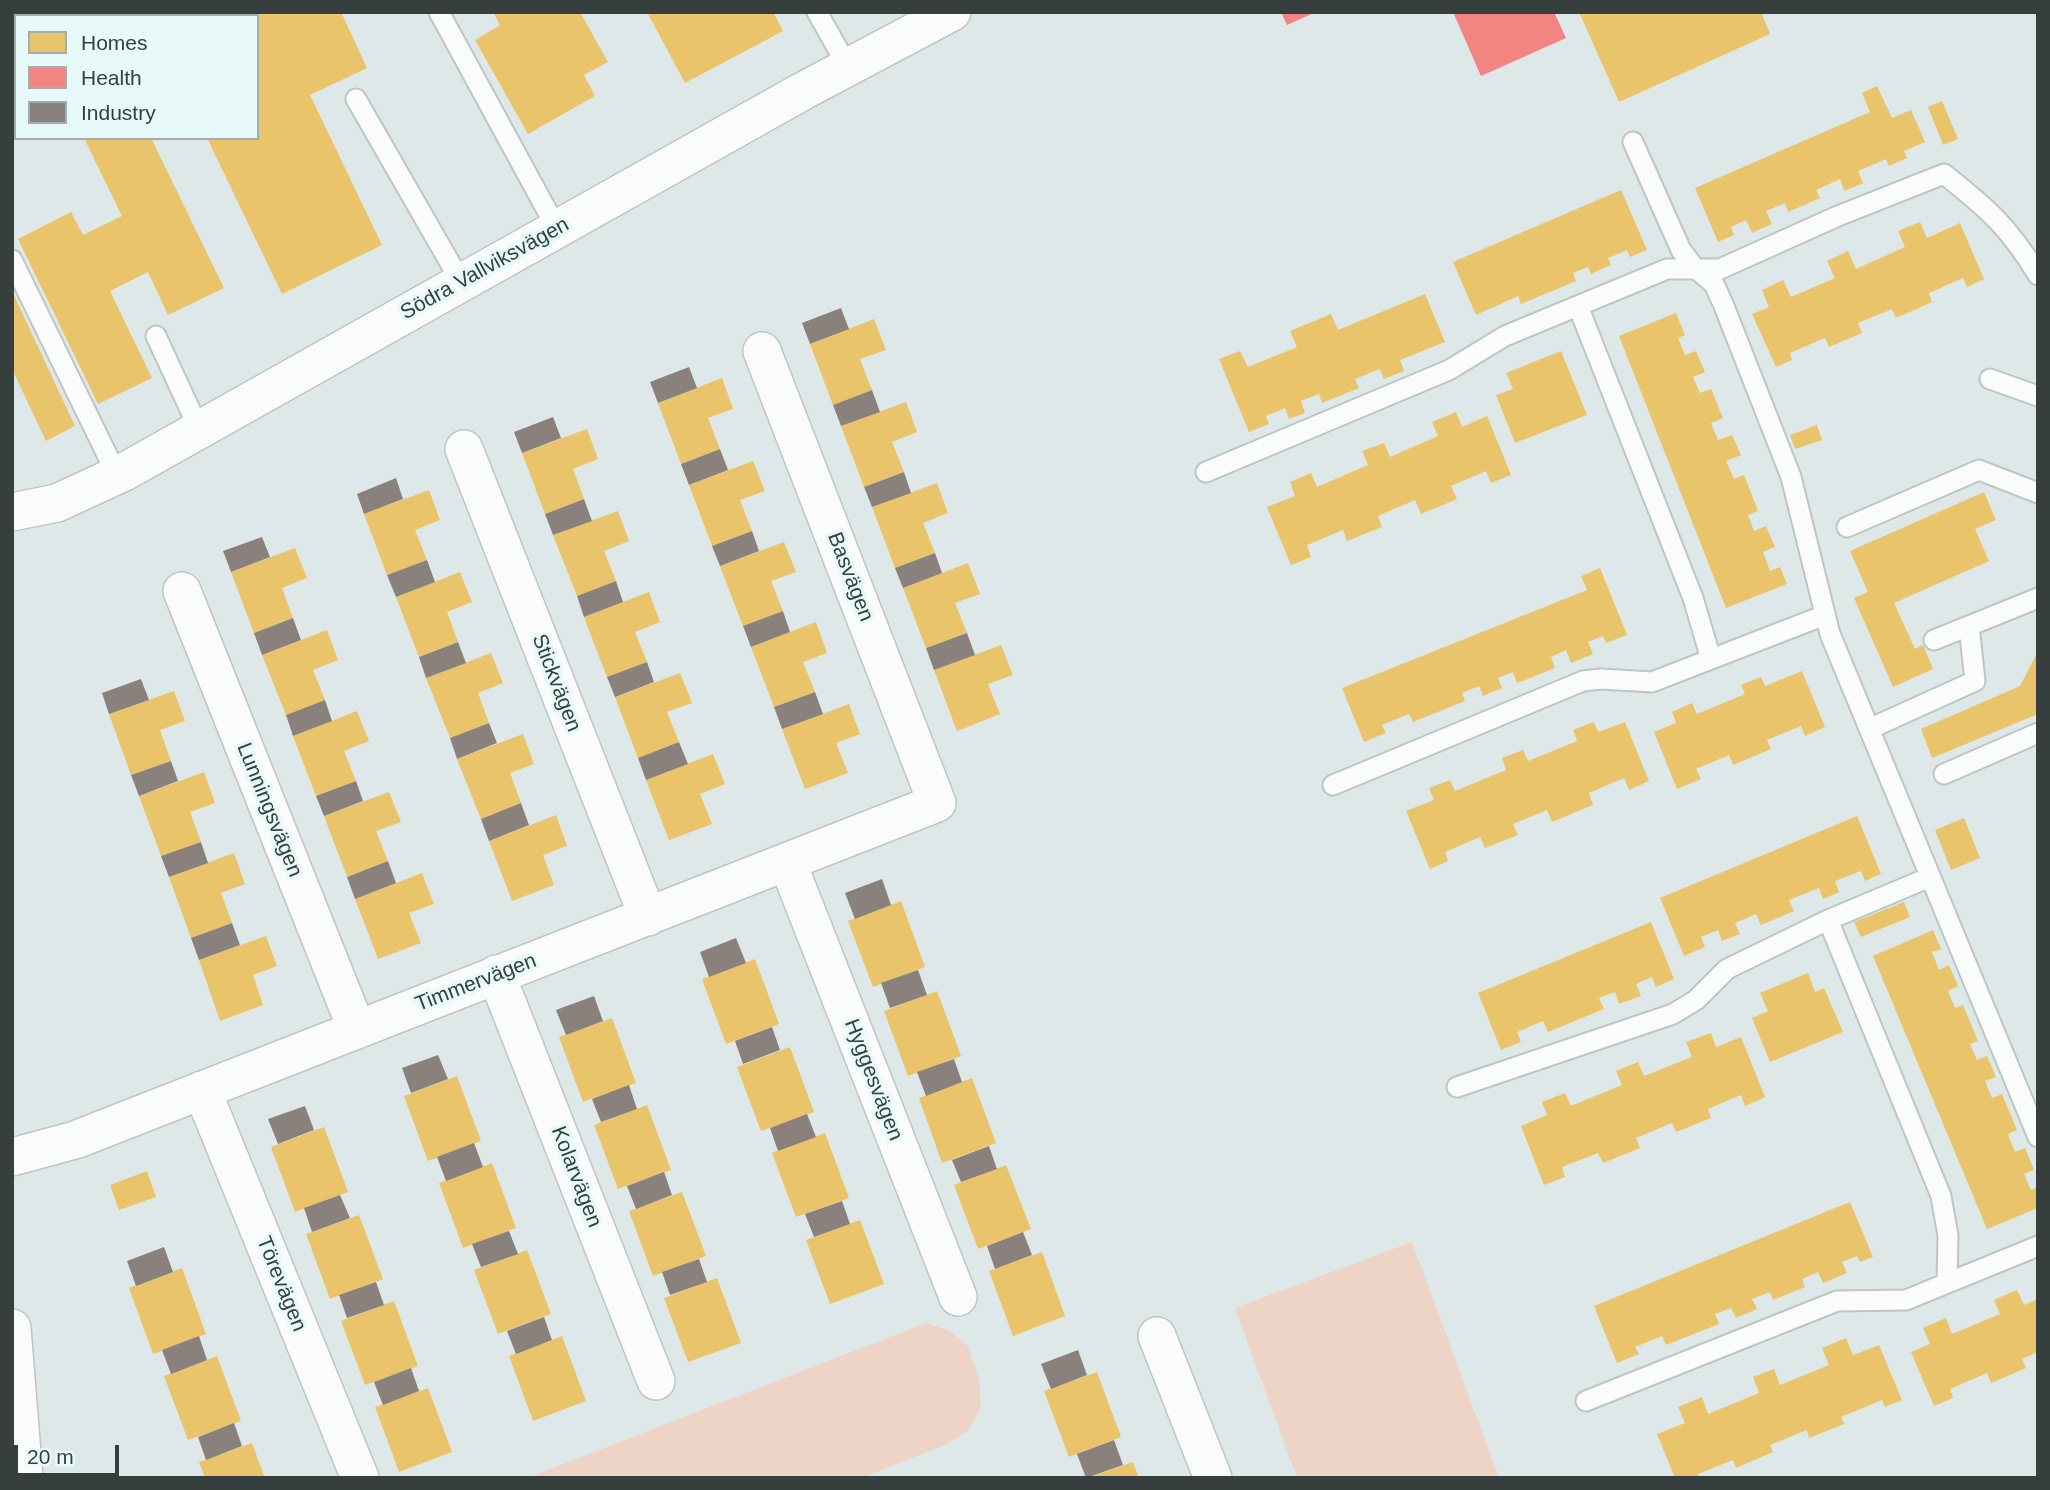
<!DOCTYPE html>
<meta charset="utf-8">
<style>
body{margin:0}
#map{position:relative;width:2050px;height:1490px;overflow:hidden;background:#dee8e8;font-family:Helvetica,sans-serif}
canvas{display:block}
.frame{position:absolute;inset:0;border:14px solid #373e3e;pointer-events:none}
.legend{position:absolute;left:14px;top:14px;width:245px;height:126px;box-sizing:border-box;background:#e7f9f9;border:2px solid #a1aeae;margin:0;padding:9px 12px;list-style:none;font-size:21px;color:#373e3e}
.legend li{display:flex;align-items:center;gap:14px;height:35px}
.legend b{width:35px;border:2px solid #a1aeae}
.scale{position:absolute;left:14px;top:1445px;width:105px;height:32px;box-sizing:border-box;border:4px solid #373e3e;border-top:0;padding-left:9px;font-size:21px;line-height:24px;white-space:nowrap;color:#373e3e;-webkit-text-stroke:5px #e7f9f9;paint-order:stroke}
</style>
<div id="map">
<canvas width="2050" height="1490"></canvas>
<div class="frame"></div>
<ul class="legend">
<li><b style="height:19px;background:#e9c46a"></b>Homes</li>
<li><b style="height:19px;background:#f28482"></b>Health</li>
<li><b style="height:19px;background:#8a817c"></b>Industry</li>
</ul>
<div class="scale">20 m</div>
</div>
<script>
const context = document.querySelector('canvas').getContext('2d');
context.lineJoin = 'round';
function paint(path, color) { context.fillStyle = color; context.fill(path, 'evenodd'); }
function strokePath(path, color, width, dash) { context.strokeStyle = color; context.lineWidth = width; context.lineCap = dash ? 'butt' : 'round'; context.setLineDash(dash || []); context.stroke(path); }
function label(font, color, halo, rows, align = 'center') {
  context.font = font + ' Helvetica,sans-serif'; context.lineWidth = 7; context.setLineDash([]); context.textBaseline = 'middle'; context.strokeStyle = halo; context.fillStyle = color; for (const [text, x, y, turn = 0] of rows) {
    context.save(); context.translate(x, y); context.rotate((+turn || 0) * Math.PI / 180); context.textAlign = isNaN(turn) ? turn : align; if (halo) context.strokeText(text, 0, 0); context.fillText(text, 0, 0); context.restore();
  }
}
paint(new Path2D(`
 M1412,1242l87,236h-202l-62,-170z
 M926,1323l22,7 19,15 12,33 2,28 -13,25 -23,14 -84,33h-334z`), '#eed4c6');
paint(new Path2D(`
 M146,12h195l26,56 -57,27 72,150 -100,49 -75,-156h50v-122h-109z
 M493,12h87l28,50 -24,13 11,21 -67,38 -53,-94 25,-15z
 M647,12h126l10,19 -98,52z
 M1579,12h182l9,22 -151,68z
 M1877,86l15,32 19,-8 14,32 -21,9 3,7 -18,8 -3,-7 -28,12 5,12 -19,8 -4,-12 -24,11 4,8 -32,14 -3,-9 -19,8 6,13 -20,9 -6,-13 -15,7 3,8 -16,7 -23,-54 175,-76 -8,-19z
 M1942,101l16,38 -15,6 -15,-38z
 M84,138h67l73,150 -56,27 -20,-43 -38,19 42,87 -54,26 -80,-165 53,-27 12,23 39,-19z
 M1621,190l26,60 -17,7 -3,-7 -19,8 3,7 -20,9 -3,-7 -15,6 3,8 -55,23 -3,-8 -42,19 -23,-53z
 M1920,222l7,16 33,-15 24,56 -17,8 -4,-9 -34,15 3,9 -36,16 -4,-9 -34,14 4,10 -33,14 -4,-9 -35,15 2,7 -16,7 -24,-53 17,-7 -7,-17 21,-10 8,17 44,-19 -8,-17 21,-10 8,18 49,-22 -7,-16z
 M12,291l63,135 -29,15 -34,-72z
 M1425,294l20,48 -45,18 4,11 -20,8 -4,-10 -25,10 4,9 -37,15 -3,-9 -18,7 4,12 -16,6 -4,-11 -19,8 3,8 -20,8 -30,-73 21,-8 8,16 49,-20 -7,-16 41,-17 7,16z
 M1676,313l9,22 -7,3 7,17 11,-4 9,21 -12,5 7,16 11,-4 12,29 -12,5 7,17 14,-5 9,20 -15,6 8,18 10,-4 14,36 -10,4 6,16 12,-5 9,21 -12,5 7,19 10,-4 7,17 -61,24 -107,-272z
 M874,319l12,31 -26,9 12,31 -39,15 -23,-61z
 M1561,351l26,64 -72,28 -19,-48 17,-6 -7,-16z
 M722,378l11,31 -25,9 12,31 -39,15 -23,-61z
 M906,402l11,30 -25,10 12,30 -40,15 -23,-61z
 M1456,412l6,15 25,-11 24,59 -20,8 -5,-12 -35,15 6,13 -36,15 -6,-14 -37,16 4,11 -35,14 -4,-11 -36,15 4,12 -20,8 -24,-58 28,-11 -5,-14 21,-9 6,14 51,-22 -6,-14 22,-8 6,14 48,-21 -6,-14z
 M1817,425l5,15 -27,9 -5,-14z
 M587,429l11,30 -25,10 11,30 -39,15 -23,-61z
 M753,461l12,30 -25,9 12,31 -40,15 -23,-61z
 M937,483l11,30 -25,10 12,30 -40,15 -23,-61z
 M429,490l11,30 -25,10 12,30 -40,15 -23,-61z
 M1984,492l12,28 -21,9 14,32 -95,42 21,46 8,-4 10,24 -40,18 -39,-89 14,-6 -18,-41z
 M618,511l11,30 -25,10 12,30 -39,15 -24,-61z
 M784,542l12,30 -25,9 12,30 -40,15 -23,-60z
 M295,548l12,30 -25,10 11,30 -39,15 -23,-61z
 M968,563l12,31 -25,9 12,30 -41,15 -23,-60z
 M1600,568l27,67 -21,8 -3,-7 -15,6 5,12 -22,9 -5,-13 -15,7 4,11 -38,15 -4,-11 -15,6 4,10 -19,8 -4,-10 -17,7 3,8 -52,21 -4,-8 -27,11 4,8 -22,9 -22,-54 245,-98 -6,-14z
 M460,572l12,30 -25,10 11,30 -39,15 -23,-60z
 M649,592l11,30 -25,10 12,30 -40,15 -23,-60z
 M816,622l11,31 -24,9 12,30 -41,15 -23,-60z
 M327,630l11,30 -25,10 12,30 -39,15 -24,-60z
 M1001,645l12,30 -25,9 12,30 -43,17 -23,-61z
 M2038,651v63l-106,44 -11,-29 99,-43z
 M491,653l12,30 -25,10 11,30 -39,15 -24,-60z
 M1802,671l23,56 -20,9 -4,-10 -34,14 4,9 -38,16 -4,-10 -33,14 5,10 -24,10 -23,-57 22,-9 -4,-11 20,-9 5,11 48,-20 -4,-9 20,-8 4,9z
 M680,673l12,30 -25,9 12,30 -41,16 -23,-61z
 M174,691l11,30 -25,9 11,31 -40,14 -22,-61z
 M849,704l11,30 -24,9 12,30 -43,16 -23,-60z
 M357,711l12,30 -25,10 12,30 -40,15 -23,-60z
 M1594,722l4,10 27,-10 24,59 -20,9 -5,-12 -35,15 4,12 -41,17 -5,-12 -34,14 5,11 -33,13 -5,-11 -35,15 3,9 -18,8 -24,-58 28,-11 -5,-12 21,-8 5,11 51,-21 -4,-12 21,-8 5,11 49,-20 -4,-11z
 M523,734l11,30 -24,9 11,30 -40,16 -24,-60z
 M713,754l12,30 -25,10 12,30 -43,16 -23,-60z
 M204,772l11,31 -25,9 11,30 -40,14 -22,-60z
 M389,792l12,30 -25,9 12,30 -41,16 -23,-61z
 M556,815l11,31 -24,9 11,30 -42,16 -23,-60z
 M1857,816l24,58 -16,7 -4,-10 -26,10 4,11 -16,7 -4,-11 -30,12 5,11 -33,14 -5,-11 -21,9 5,11 -18,7 -4,-11 -17,7 4,10 -21,9 -24,-58z
 M1964,818l16,40 -29,12 -16,-40z
 M234,853l11,31 -24,9 11,30 -41,15 -22,-61z
 M422,873l12,31 -25,9 12,30 -43,16 -23,-60z
 M901,901l24,66 -52,20 -25,-66z
 M1904,902l6,15 -49,20 -7,-15z
 M1651,922l23,57 -18,8 -4,-10 -16,7 5,12 -22,8 -4,-12 -16,6 5,11 -56,23 -5,-11 -26,11 4,10 -20,8 -23,-57z
 M1933,930l8,19 -9,3 7,18 10,-5 9,21 -10,5 7,17 8,-3 15,36 -8,3 7,16 10,-4 9,21 -11,4 7,17 10,-4 15,36 -9,4 7,18 10,-4 9,22 -10,4 7,16 7,-3v21l-51,21 -114,-273z
 M266,936l11,30 -24,9 10,30 -43,16 -21,-61z
 M755,959l24,65 -53,20 -24,-65z
 M1808,973l7,19 9,-4 19,44 -73,30 -18,-44 16,-7 -8,-18z
 M937,991l24,65 -53,20 -24,-65z
 M612,1018l24,65 -53,19 -24,-65z
 M1711,1033l5,14 25,-10 24,60 -20,9 -4,-11 -33,14 3,9 -35,14 -4,-9 -36,15 4,10 -37,15 -5,-10 -36,14 3,10 -21,8 -23,-59 26,-11 -5,-13 23,-9 6,13 51,-21 -6,-14 22,-9 6,14 48,-19 -6,-15z
 M790,1047l24,65 -53,19 -24,-64z
 M457,1076l24,65 -53,20 -24,-65z
 M972,1078l24,65 -54,20 -23,-65z
 M647,1105l24,65 -53,19 -24,-64z
 M324,1127l24,65 -53,20 -24,-65z
 M825,1133l24,65 -53,19 -24,-64z
 M492,1163l24,65 -53,20 -24,-65z
 M1006,1165l25,64 -53,20 -24,-64z
 M147,1171l9,26 -37,13 -9,-25z
 M682,1192l24,64 -53,20 -24,-65z
 M1850,1202l23,55 -13,5 -3,-6 -15,6 5,11 -24,10 -5,-11 -16,7 3,8 -32,13 -3,-8 -18,7 5,10 -21,9 -5,-10 -16,6 4,10 -53,21 -4,-9 -27,11 4,7 -22,9 -23,-57z
 M359,1215l24,64 -53,20 -24,-65z
 M860,1220l24,64 -54,20 -24,-64z
 M527,1250l24,64 -53,20 -24,-64z
 M1042,1252l23,64 -52,20 -24,-65z
 M182,1268l24,66 -53,20 -24,-66z
 M717,1278l24,65 -53,19 -24,-64z
 M2017,1290l7,15 14,-6v53l-16,7 4,9 -35,15 -4,-10 -37,16 3,9 -19,8 -23,-54 19,-8 -7,-16 23,-10 6,16 48,-20 -6,-14z
 M394,1301l24,65 -53,19 -24,-64z
 M562,1336l24,65 -53,20 -24,-65z
 M1846,1338l7,17 26,-10 23,55 -17,7 -3,-7 -41,17 3,7 -35,14 -2,-8 -37,15 3,7 -37,16 -3,-8 -35,14 1,4h-24l-18,-44 28,-11 -7,-16 24,-10 6,17 51,-21 -6,-16 21,-8 6,16 49,-20 -7,-17z
 M217,1356l24,65 -53,19 -24,-64z
 M1097,1372l24,65 -52,20 -25,-66z
 M428,1388l24,64 -53,20 -24,-65z
 M252,1443l13,35h-60l-6,-16z
 M1133,1462l6,16h-49v-1z`), '#e9c46a');
paint(new Path2D(`
 M1281,12h35l-29,13z
 M1453,12h101l12,26 -85,38z`), '#f28482');
paint(new Path2D(`
 M841,308l8,21 -39,15 -8,-21z
 M689,367l8,21 -39,15 -8,-21z
 M872,390l8,22 -39,14 -8,-21z
 M553,417l8,21 -39,15 -8,-21z
 M720,449l8,21 -39,15 -8,-21z
 M904,472l7,21 -39,14 -8,-20z
 M396,478l7,21 -39,15 -7,-20z
 M584,499l8,22 -39,14 -8,-21z
 M752,531l7,20 -39,15 -8,-20z
 M262,537l8,20 -39,15 -8,-21z
 M935,553l7,20 -39,15 -8,-20z
 M427,560l8,22 -39,15 -9,-22z
 M616,581l7,21 -39,15 -7,-21z
 M783,611l7,21 -39,15 -8,-21z
 M293,618l8,22 -39,15 -8,-22z
 M967,633l8,22 -41,15 -8,-22z
 M458,642l8,21 -40,15 -7,-21z
 M647,662l7,20 -39,15 -8,-20z
 M141,679l8,21 -40,14 -7,-21z
 M815,692l8,22 -41,15 -8,-22z
 M325,700l7,21 -39,15 -7,-21z
 M489,723l8,20 -40,16 -7,-21z
 M679,742l9,22 -42,16 -8,-22z
 M171,761l7,20 -39,15 -8,-21z
 M356,781l7,20 -39,15 -8,-20z
 M521,803l8,22 -40,16 -8,-22z
 M201,842l7,21 -39,14 -8,-21z
 M388,861l8,22 -41,16 -8,-22z
 M882,879l9,26 -36,14 -10,-26z
 M232,923l8,22 -41,15 -8,-22z
 M736,938l10,25 -37,14 -9,-25z
 M918,970l9,25 -37,13 -9,-25z
 M594,996l9,25 -37,14 -10,-25z
 M772,1027l8,23 -37,14 -8,-23z
 M438,1055l10,24 -37,14 -9,-25z
 M954,1059l8,23 -36,14 -9,-24z
 M629,1085l8,24 -36,13 -9,-23z
 M305,1106l9,24 -36,14 -10,-25z
 M807,1114l9,23 -38,14 -8,-23z
 M474,1143l9,24 -37,14 -9,-24z
 M989,1146l8,23 -36,13 -9,-22z
 M664,1172l8,23 -36,14 -9,-23z
 M340,1195l10,23 -38,14 -8,-24z
 M842,1201l8,23 -36,13 -9,-23z
 M509,1231l9,23 -37,13 -9,-23z
 M1023,1232l9,23 -37,14 -8,-23z
 M164,1247l9,25 -37,14 -9,-25z
 M699,1259l8,23 -37,13 -8,-23z
 M376,1282l8,23 -37,13 -8,-23z
 M544,1317l8,23 -36,14 -9,-23z
 M199,1336l8,24 -36,14 -9,-24z
 M1078,1350l9,25 -36,14 -10,-25z
 M411,1368l8,23 -36,14 -9,-23z
 M234,1423l8,23 -36,14 -8,-23z
 M1114,1440l9,25 -37,13 -9,-24z`), '#8a817c');
const service = new Path2D(`
 M439,12l118,217
 M817,12l31,55
 M356,99l105,183
 M1633,142l48,108 13,17 20,17 10,22 67,171 39,157 208,503
 M12,260l105,215
 M1578,306l115,292 18,61
 M156,336l43,93
 M1990,379l48,17
 M1206,472l243,-102 56,-34 162,-67h53l118,-53 106,-42c44,35 64,52 94,101
 M1847,527l132,-57 59,23
 M1934,640l104,-42
 M1869,729l106,-48 -6,-55
 M1944,774l94,-41
 M1333,785l250,-104 18,-2 51,3 173,-67
 M1828,920l113,276 7,40 -1,47
 M1457,1087l216,-73 23,-14 31,-31 101,-49 102,-43
 M1586,1401l251,-100 69,-1 132,-54`);
const minor = new Path2D(`
 M464,449l184,468
 M12,512l45,-9 67,-31 679,-381 149,-79
 M182,591l175,439
 M788,864l170,433
 M496,974l160,407
 M202,1090l158,388
 M12,1157l63,-17 862,-337 -175,-452
 M12,1328l12,150
 M1157,1336l56,142`);
strokePath(service, '#bec5c5', 23);
strokePath(minor, '#bec5c5', 40);
strokePath(service, '#fafcfc', 19);
strokePath(minor, '#fafcfc', 37);
label('21px', '#373e3e', '#e7f9f9', [
 ["Södra Vallviksvägen",485,269,-29],
 ["Basvägen",850,577,69],
 ["Stickvägen",556,683,69],
 ["Lunningsvägen",269,810,68],
 ["Timmervägen",476,983,-21],
 ["Hyggesvägen",873,1080,69],
 ["Kolarvägen",576,1177,69],
 ["Törevägen",281,1284,68]
]);
</script>
